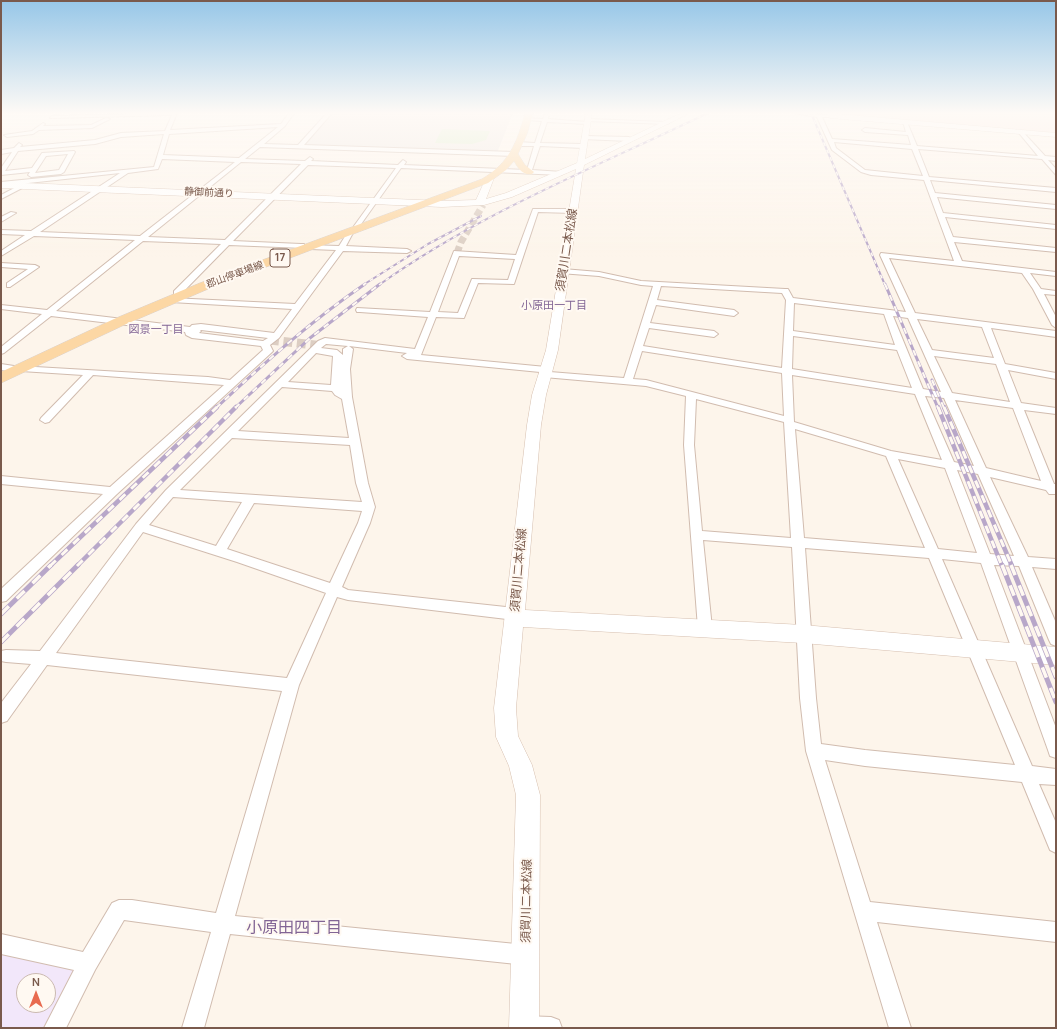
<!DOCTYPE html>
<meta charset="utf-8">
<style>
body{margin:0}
#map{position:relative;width:1057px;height:1029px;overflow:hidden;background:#fdf5eb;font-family:Manrope,sans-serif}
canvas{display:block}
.frame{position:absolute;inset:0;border:2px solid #7a5a4c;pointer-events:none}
.north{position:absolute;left:16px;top:973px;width:40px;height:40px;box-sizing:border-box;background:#fff9f2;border:1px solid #cab9b0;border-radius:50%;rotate:0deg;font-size:11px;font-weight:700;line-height:16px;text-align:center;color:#7a5a4c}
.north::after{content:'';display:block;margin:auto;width:14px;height:18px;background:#e86a4f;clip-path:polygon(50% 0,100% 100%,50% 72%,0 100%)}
</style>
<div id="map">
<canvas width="1057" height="1029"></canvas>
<div class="frame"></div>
<div class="north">N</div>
</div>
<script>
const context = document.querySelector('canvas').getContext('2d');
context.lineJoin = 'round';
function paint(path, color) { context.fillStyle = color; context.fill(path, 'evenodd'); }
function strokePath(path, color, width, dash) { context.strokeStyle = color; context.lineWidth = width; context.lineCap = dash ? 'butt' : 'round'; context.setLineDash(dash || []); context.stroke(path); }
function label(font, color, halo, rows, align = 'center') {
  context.font = font + ' Manrope,"Noto Sans JP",sans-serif'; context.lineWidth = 4; context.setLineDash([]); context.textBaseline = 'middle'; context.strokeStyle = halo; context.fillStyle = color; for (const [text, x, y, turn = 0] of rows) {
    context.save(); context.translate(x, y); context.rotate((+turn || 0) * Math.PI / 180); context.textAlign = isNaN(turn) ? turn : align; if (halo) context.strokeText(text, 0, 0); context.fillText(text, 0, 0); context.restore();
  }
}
paint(new Path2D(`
 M837,113h219v20l-214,-18z`), '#fde7df');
paint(new Path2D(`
 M333,113h180l-16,40 -195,-8z`), '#efe8e3');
paint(new Path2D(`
 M1,951l73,18 1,7 -30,52h-44zM24,981h24v24h-24z`), '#f2e7fa');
paint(new Path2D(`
 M442,129l48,2 -4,9 -14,4 -37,-1z`), '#d8ecc8');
strokePath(new Path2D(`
 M457,253l4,-11 22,-37`), '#dccec3', 7, [7, 3.5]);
strokePath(new Path2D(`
 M270,340l53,6`), '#dccec3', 9, [9, 4.5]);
const street = new Path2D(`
 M177,113l-7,17 111,-6 8,-11h5l-9,13 -21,18 34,1 29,-32h5l-28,32 210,7 3,2 -3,2 -254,-9 -15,12 60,2 5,-4 3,2 -2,2 87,4 5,-5 3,2 -2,3 123,5 7,-24h-16l-3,-2 3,-2 17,1 7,-22 -15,-1 -2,-2 18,1 2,-6h4l-1,6 39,3 2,1 -2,1 -40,-2 -7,21 43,1 3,2 -3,2 -43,-2 -8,24 31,2 1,1 -3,2 -160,-7 -42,59 -2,1 -3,-2 42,-58 -88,-3 -75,76 68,3h3v4l-75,-3 -49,50h-6v-4l47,-47 -78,-3 -87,70 134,16 2,-2 9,-1 73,9 18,-24 -121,-7 -4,-2 4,-2 124,6 41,-54 -26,-1h-3v-4l32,1 10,-16 2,-1 3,2 -8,15 61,3 4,2 -4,2 -64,-2 -64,87 -9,7 3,6 -2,2 -154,141 -111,107 -5,1v-13l102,-95 -102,-10v-8l109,11 114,-102 -131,-10 -44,47 -4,1 -5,-3 1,-2 42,-43 -62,-4 -3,-1 -2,-2 2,-2 190,11 22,3 33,-30 -2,-4 -69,-8 -6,-3 -1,-3 -134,-16 -47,37 -3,1v-7l41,-33 -41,-5v-4l46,5 88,-70 -101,-4 -33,20v-5l24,-16 -24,-1v-4l30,1 89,-58 -119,13v-4l153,-15 10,-33 -43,3 -26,7 -77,7 -13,20 27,-3 10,-15 32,-2 1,1 -11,20 -3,2 -30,3 -3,-2 2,-3 -29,3v-7l11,-16 -11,2v-4l13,-2 5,-5 3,2 -2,2 75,-7 26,-7 44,-2 7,-16 -122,3 2,-2zM278,127l-39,31 -76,-3 6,-21zM68,154l-9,16 -24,3 11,-17zM162,159l73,3 -95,74 -100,-4 88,-59 30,-4zM241,162l60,2 -76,76 -77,-3zM200,330h1l67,8 -5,3 -64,-8 2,-2z
 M795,113l33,2v2h-6l10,22 79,6 -3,-10 -43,-3 -3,-2 3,-2 41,4 -3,-10 2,-1 2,1 10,24 121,10 -19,-23 3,-2 23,25 11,1v4l-8,-1 8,9v6l-14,-16 -124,-10 11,28 127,11v4l-126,-12 5,13 121,12v4l-119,-12 6,16 113,12v4l-111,-12 8,20 103,11v4l-102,-10 8,19 94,11v4l-26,-3 11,16 15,2v4l-12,-1 12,23v11l-4,-3 -19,-36 -11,-16 -133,-15 26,55 141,18v6l-65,-9 14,36 51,9v6l-48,-9 13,33 35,5v6l-32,-4 30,74h2v10h-7l-3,-4 -56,-13 38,80 28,2v10l-24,-2 24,56v23l-5,-2 -2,-4 -30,-74 -25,-1 62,163v30l-6,-2 -2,-6 -67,-187 -39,-4 90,207 24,3v16l-17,-1 17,39v30l-6,-3 -28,-68 -157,-16 -40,-6 45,142 186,20v20l-179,-20 34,106h-22l-83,-277 -6,-53 -8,-151 -89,-7 9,88 -2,4 -5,2 -5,-2 -2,-4 -14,-183 2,-49 -40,-10 -102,-9 -3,-1 -2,-2 1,-2 -133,-13 -5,-3 5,-3 -58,-7 4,3 -3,20 2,28 16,86 7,24 -5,16 -28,64 6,3 167,18 5,2 2,4 -2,4 -5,2 -167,-20 -11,-3 -38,88 -64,231 291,29 7,3 3,7 -3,7 -7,3 -296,-31 -26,94h-22l29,-96 -87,-12 -29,50 -29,58h-22l30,-58 -73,-16v-20l82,18 29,-49 7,-3h13l84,13 66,-222 -235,-26 -40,56 -6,2v-20l30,-39 -25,-2 -5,-1v-10l5,-1 34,1 96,-127 30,-34 152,-149 7,-3 90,11 13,-32 -68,-5h-3l-1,-2 1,-2 73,4 24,-61 62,4 17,-46h40l3,2 -3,2 -35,-1 -24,72 -36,-1 -14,35 -28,-1 -15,38 125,12 3,1 2,2 -1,2 74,6 29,-92 -12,-1 -42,-9 -39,-3v-4h3l36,3 42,9 144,8h3l5,9 113,14 -26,-57 1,-2 73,8 -30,-81 -53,-5 -10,-3 -29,-22 -15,-33zM834,142l78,7 11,27 -58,-6 -29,-22zM459,256l56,3 -7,21 -36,-1 -14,34 -20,-1zM661,286l121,7 4,7 -4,68 -139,-22 6,-18 65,9 4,-3 -4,-3 -64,-8 6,-18 78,11 4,-3 -4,-3 -77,-10zM794,303l90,11 11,31 -102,-14zM893,316l15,2 33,74 -18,-3zM917,319l65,8 12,31 -62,-8zM793,336l104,14 15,38 -120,-19zM326,344l22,2 -5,3v6l-6,-5 -16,-2zM642,351l140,22 2,43 -138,-36 -13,-1zM316,353l17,3 -2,29 -43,-3zM934,356l62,8 14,38 -58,-9zM792,375l123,19 27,66 -51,-9 -97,-29zM282,387l50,4 3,4 7,4 7,39 -111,-7zM925,396l19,2 30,68 -20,-4zM696,399l88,23 7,116 -89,-7 -8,-86zM955,400l58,8 28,73 -55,-13zM795,429l91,27 39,92 -121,-10zM232,438l118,7 6,38 6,19 -182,-12zM898,459l47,9 32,85 -39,-4zM957,470l21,4 36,82 -24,-2zM173,497l69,5 -26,44 -67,-21zM254,503l108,8 -4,12 -28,60 -103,-34zM143,532l94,30 89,31 -39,85 -231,-25zM805,548l124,10 86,207 -150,-15 -44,-6 -5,-46z
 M106,118l4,1 -18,9 -53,2 -6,4 -26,3 -3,-2 28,-4 11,-8 2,1 -2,2 48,-1z
 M588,119l79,3 2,1 -2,1 -81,-3z
 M584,136l45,1 3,2 -3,2 -47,-2v-2z
 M22,184l2,1v2l-23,12v-4z
 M11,212l5,1 -15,9v-5z
 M1,263l34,2 4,2 -29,20h-3v-4l21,-14 -27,-2z
 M1,364l13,2 2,2 -5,3 -10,-1z
 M524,1016l27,1 8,3 3,8h-48l2,-9z`);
const secondary = new Path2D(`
 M586,113h6l-7,46 96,-46h9l-106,52 -26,185 -12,45 -5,30 -16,185 278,15 253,22v18l-253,-22 -280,-16 -7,81 2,28 14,29 8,30 -1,233h-30l7,-233 -7,-29 -13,-29 -2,-29 33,-283 5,-30 14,-45 30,-181 -64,28 -28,8 -42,2 -441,-19v-6l441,19 34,-1 10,-22 4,-3 4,3 -8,21 20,-6 71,-30z
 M827,113l229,20v4l-226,-19 -2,-1z`);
const primary = new Path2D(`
 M525,113h8l-6,21 -9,20 7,11 9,7 -2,2c-9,2 -14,-6 -18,-13l-8,9 -18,13 -280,106 -84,36 -123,58v-11l113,-53 86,-36 282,-104c27,-16 35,-36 43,-66z`);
strokePath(street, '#d1bcaf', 2);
strokePath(secondary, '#d6bfaf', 1);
strokePath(primary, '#dad1cd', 1);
paint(street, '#fff');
paint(secondary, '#fff');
paint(primary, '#fcd7a4');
const railFar3 = new Path2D(`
 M811,113l74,172
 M363,285l65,-41 53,-28
 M379,285c101,-72 217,-118 329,-172`);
const railFar2 = new Path2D(`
 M885,284l53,124
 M932,380l12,28
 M216,408c47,-44 95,-87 149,-124
 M235,408l75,-70 70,-54`);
const railFar1 = new Path2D(`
 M938,407l64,159
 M944,407l68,159
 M50,566l167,-159
 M77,566l159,-159`);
const rail = new Path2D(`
 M1002,565l54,137
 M1011,565l45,112
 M1,614l50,-49
 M1,642l77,-77`);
strokePath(railFar3, '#b8a7c9', 2);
strokePath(railFar2, '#b8a7c9', 3);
strokePath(railFar1, '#b8a7c9', 4.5);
strokePath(rail, '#b8a7c9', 5);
strokePath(railFar3, '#fff9f2', 1.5, [4]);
strokePath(railFar2, '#fff9f2', 2, [6]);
strokePath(railFar1, '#fff9f2', 3, [8]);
strokePath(rail, '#fff9f2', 3.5, [11]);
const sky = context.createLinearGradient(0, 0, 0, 257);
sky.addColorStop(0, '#97c7e8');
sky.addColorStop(0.44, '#fefaf6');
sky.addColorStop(1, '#fefaf600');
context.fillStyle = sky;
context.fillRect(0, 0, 1057, 257);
label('10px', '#7a5a4c', '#fff9f2', [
 ["静御前通り",209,193,3],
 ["郡山停車場線",235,275,-20]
]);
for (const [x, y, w] of [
 [280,258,20]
]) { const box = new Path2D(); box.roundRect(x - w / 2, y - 9, w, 18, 3); context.fillStyle = '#fff9f2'; context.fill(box); strokePath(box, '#7a5a4c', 1); }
label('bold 11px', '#7a5a4c', null, [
 ["17",280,258]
]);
label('11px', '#826595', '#fff9f2', [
 ["小原田一丁目",554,306],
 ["図景一丁目",156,330]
]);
label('12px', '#7a5a4c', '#fff9f2', [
 ["須賀川二本松線",567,250,-81],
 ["須賀川二本松線",519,570,-85],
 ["須賀川二本松線",527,901,-89]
]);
label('16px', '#826595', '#fff9f2', [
 ["小原田四丁目",294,929]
]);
</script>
